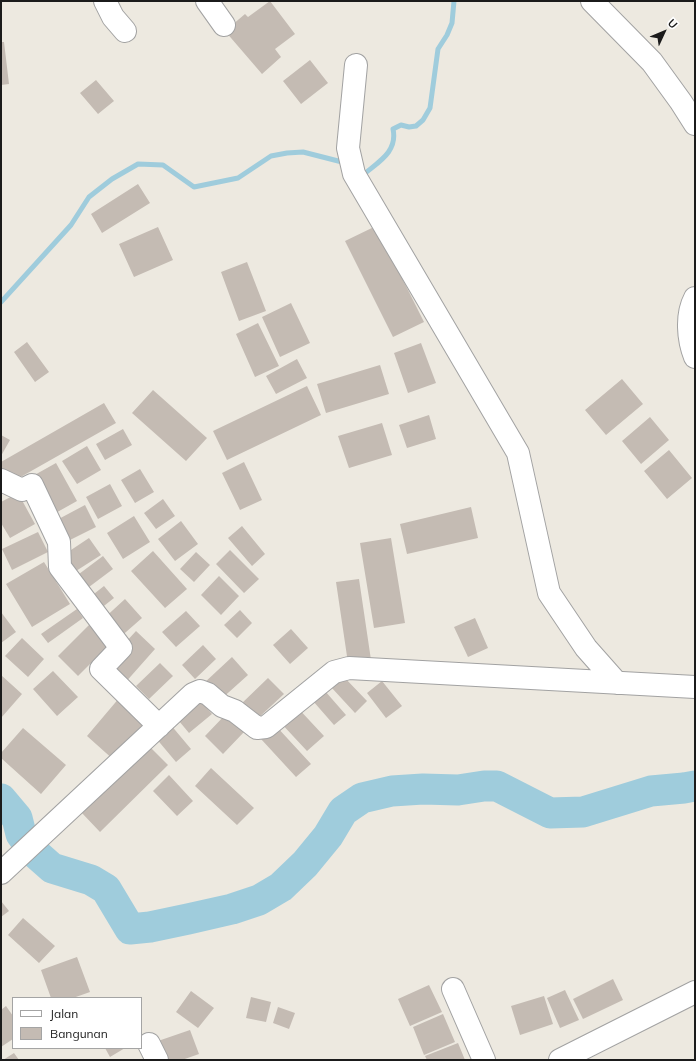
<!DOCTYPE html>
<style>
body{margin:0}
#map{position:relative;width:696px;height:1061px;overflow:hidden;background:#ede9e0;font-family:Mulish,sans-serif}
canvas{display:block}
.frame{position:absolute;inset:0;border:2px solid #1b1b1b;pointer-events:none}
.legend{position:absolute;left:12px;top:997px;width:130px;height:52px;box-sizing:border-box;background:#fff;border:1px solid #a4a4a4;margin:0;padding:5px 7px;list-style:none;font-size:12px;color:#1b1b1b}
.legend li{display:flex;align-items:center;gap:8px;height:20px}
.legend b{width:20px;border:1px solid #a4a4a4}
.north{position:absolute;left:644px;top:12px;width:40px;height:40px;-webkit-text-stroke:3px #fff;paint-order:stroke;rotate:46deg;font-size:11px;font-weight:700;line-height:16px;text-align:center;color:#1b1b1b}
.north::after{content:'';display:block;margin:auto;width:14px;height:18px;background:#1b1b1b;clip-path:polygon(50% 0,100% 100%,50% 72%,0 100%)}
</style>
<div id="map">
<canvas width="696" height="1061"></canvas>
<div class="frame"></div>
<ul class="legend">
<li><b style="height:5px;background:#fff"></b>Jalan</li>
<li><b style="height:11px;background:#c4bbb3"></b>Bangunan</li>
</ul>
<div class="north">U</div>
</div>
<script>
const context = document.querySelector('canvas').getContext('2d');
context.lineJoin = 'round';
function strokePath(path, color, width, dash) { context.strokeStyle = color; context.lineWidth = width; context.lineCap = dash ? 'butt' : 'round'; context.setLineDash(dash || []); context.stroke(path); }
function paint(path, color) { context.fillStyle = color; context.fill(path, 'evenodd'); }
strokePath(new Path2D(`
 M360,175h3c15,-13 35,-23 30,-46l8,-4 8,2 7,-1 7,-6 7,-12 8,-59 9,-14 5,-12 2,-22
 M1,302l70,-77 18,-28 23,-18 26,-15 25,1 31,22 44,-9 33,-22 16,-3 16,-1 43,11`), '#9fccdc', 5);
strokePath(new Path2D(`
 M1,799l16,19 4,16 14,19 17,15 39,12 15,9 24,40 20,-2 38,-8 44,-10 27,-9 22,-13 24,-23 23,-28 15,-25 19,-13 30,-7 31,-2 35,1 26,-4h13l53,27 33,-1 68,-21 33,-3 11,-2`), '#9fccdc', 31);
paint(new Path2D(`
 M270,1l25,33 -20,15 6,8 -19,17 -37,-43 20,-17 3,3z
 M1,42h3l5,42 -8,1z
 M310,60l18,23 -27,21 -18,-23z
 M96,80l18,21 -16,13 -18,-21z
 M138,184l12,19 -48,30 -11,-19z
 M376,226l48,96 -31,15 -48,-96z
 M158,227l15,33 -39,17 -15,-33z
 M247,262l19,49 -27,10 -18,-49z
 M291,303l19,40 -30,14 -18,-40z
 M258,323l21,43 -24,11 -19,-43z
 M27,342l22,30 -14,10 -21,-30z
 M421,343l15,40 -28,10 -14,-40z
 M297,359l10,19 -31,16 -10,-18z
 M380,365l9,29 -63,19 -9,-29z
 M622,379l21,25 -37,31 -21,-25z
 M307,386l14,29 -94,45 -14,-29z
 M153,390l54,48 -21,23 -54,-48z
 M104,403l12,20 -106,60 -9,-16v-5z
 M429,415l7,24 -29,9 -8,-23z
 M650,417l19,23 -28,24 -19,-23z
 M382,423l10,32 -43,13 -11,-32z
 M123,429l9,16 -27,15 -9,-16z
 M1,435l9,5 -9,16z
 M87,446l14,24 -24,14 -15,-23z
 M669,450l23,28 -25,21 -23,-28z
 M244,462l18,38 -22,10 -18,-37z
 M56,463l21,38 -25,14 -21,-38z
 M140,469l14,23 -19,11 -14,-23z
 M110,484l12,22 -24,13 -12,-22z
 M18,493l17,31 -25,14 -9,-15v-21z
 M163,499l12,17 -19,13 -12,-16z
 M85,505l11,22 -32,16 -11,-21z
 M471,507l7,31 -71,16 -7,-30z
 M134,516l16,26 -27,17 -16,-26z
 M181,521l17,23 -23,17 -17,-22z
 M242,526l23,28 -13,12 -24,-28z
 M38,532l10,20 -36,18 -10,-21z
 M89,538l12,17 -25,16 -11,-17z
 M391,538l14,85 -31,5 -14,-85z
 M230,550l29,29 -15,14 -28,-29z
 M153,551l34,38 -22,19 -34,-37z
 M196,552l14,13 -16,17 -14,-13z
 M103,556l10,13 -32,24 -10,-13z
 M44,562l26,42 -38,23 -26,-43z
 M219,576l20,20 -18,19 -20,-20z
 M359,579l12,81 -23,3 -12,-81z
 M104,586l10,12 -19,15 -10,-12z
 M125,599l17,19 -24,21 -17,-18z
 M77,609l6,9 -35,25 -7,-9z
 M240,610l12,13 -15,15 -13,-13z
 M186,611l14,15 -24,21 -14,-15z
 M1,612l15,20 -15,11z
 M475,618l13,30 -20,9 -14,-30z
 M89,625l20,20 -31,31 -20,-20z
 M291,629l17,19 -18,16 -17,-19z
 M136,631l19,18 -31,35 -20,-18z
 M22,638l22,21 -16,18 -23,-21z
 M203,645l13,14 -21,20 -13,-14z
 M232,657l16,18 -29,26 -16,-17z
 M160,663l13,13 -24,23 -13,-13z
 M53,671l25,26 -21,19 -24,-27z
 M1,675l21,19 -21,24z
 M343,676l24,25 -12,12 -24,-26z
 M268,678l16,16 -29,27 -15,-16z
 M382,681l20,25 -16,12 -19,-25z
 M325,691l21,24 -12,10 -21,-24z
 M120,697l29,24 -34,40 -28,-25z
 M197,697l15,17 -23,19 -15,-18z
 M296,706l28,30 -17,15 -28,-30z
 M226,714l18,18 -21,22 -18,-18z
 M170,724l21,25 -15,13 -21,-25z
 M276,726l35,38 -15,13 -35,-38z
 M23,728l43,37 -25,29 -40,-36v-5z
 M149,746l19,19 -68,67 -19,-20z
 M211,768l43,40 -17,17 -42,-39z
 M169,775l24,26 -16,15 -24,-25z
 M1,901l8,10 -8,6z
 M23,918l32,28 -16,17 -31,-28z
 M77,957l13,35 -17,6h-22l-10,-28z
 M613,979l10,21 -40,19 -10,-20z
 M429,985l13,27 -32,14 -12,-27z
 M565,990l14,30 -19,8 -13,-30z
 M191,991l23,17 -16,20 -22,-16z
 M544,996l9,28 -33,11 -9,-29z
 M251,997l20,5 -5,20 -20,-4z
 M6,1006l7,10v23l-12,8v-37z
 M278,1007l17,6 -6,16 -16,-6z
 M443,1014l12,28 -31,13 -11,-28z
 M190,1030l9,24 -17,6h-17l-7,-19z
 M458,1043l7,17h-38l-2,-4z
 M105,1048h20l-15,9z
 M14,1053l5,7h-16z`), '#c4bbb3');
const minor = new Path2D(`
 M105,1l8,16 12,14
 M207,1l17,24
 M592,1l60,61 29,40 14,22
 M356,65l-8,83 6,26 164,279 31,140 37,55 31,35
 M695,298c-9,17 -7,41 0,59
 M1,480l21,10 10,-5 27,57 1,25 61,81 -20,21 58,57
 M1,873l192,-179 7,-3 8,3 14,12 13,5 22,17 9,-1 68,-55 15,-4 346,19
 M453,989l31,71
 M149,1044l8,16
 M560,1060l135,-68`);
strokePath(minor, '#a2a2a2', 24);
strokePath(minor, '#fff', 22);
</script>
